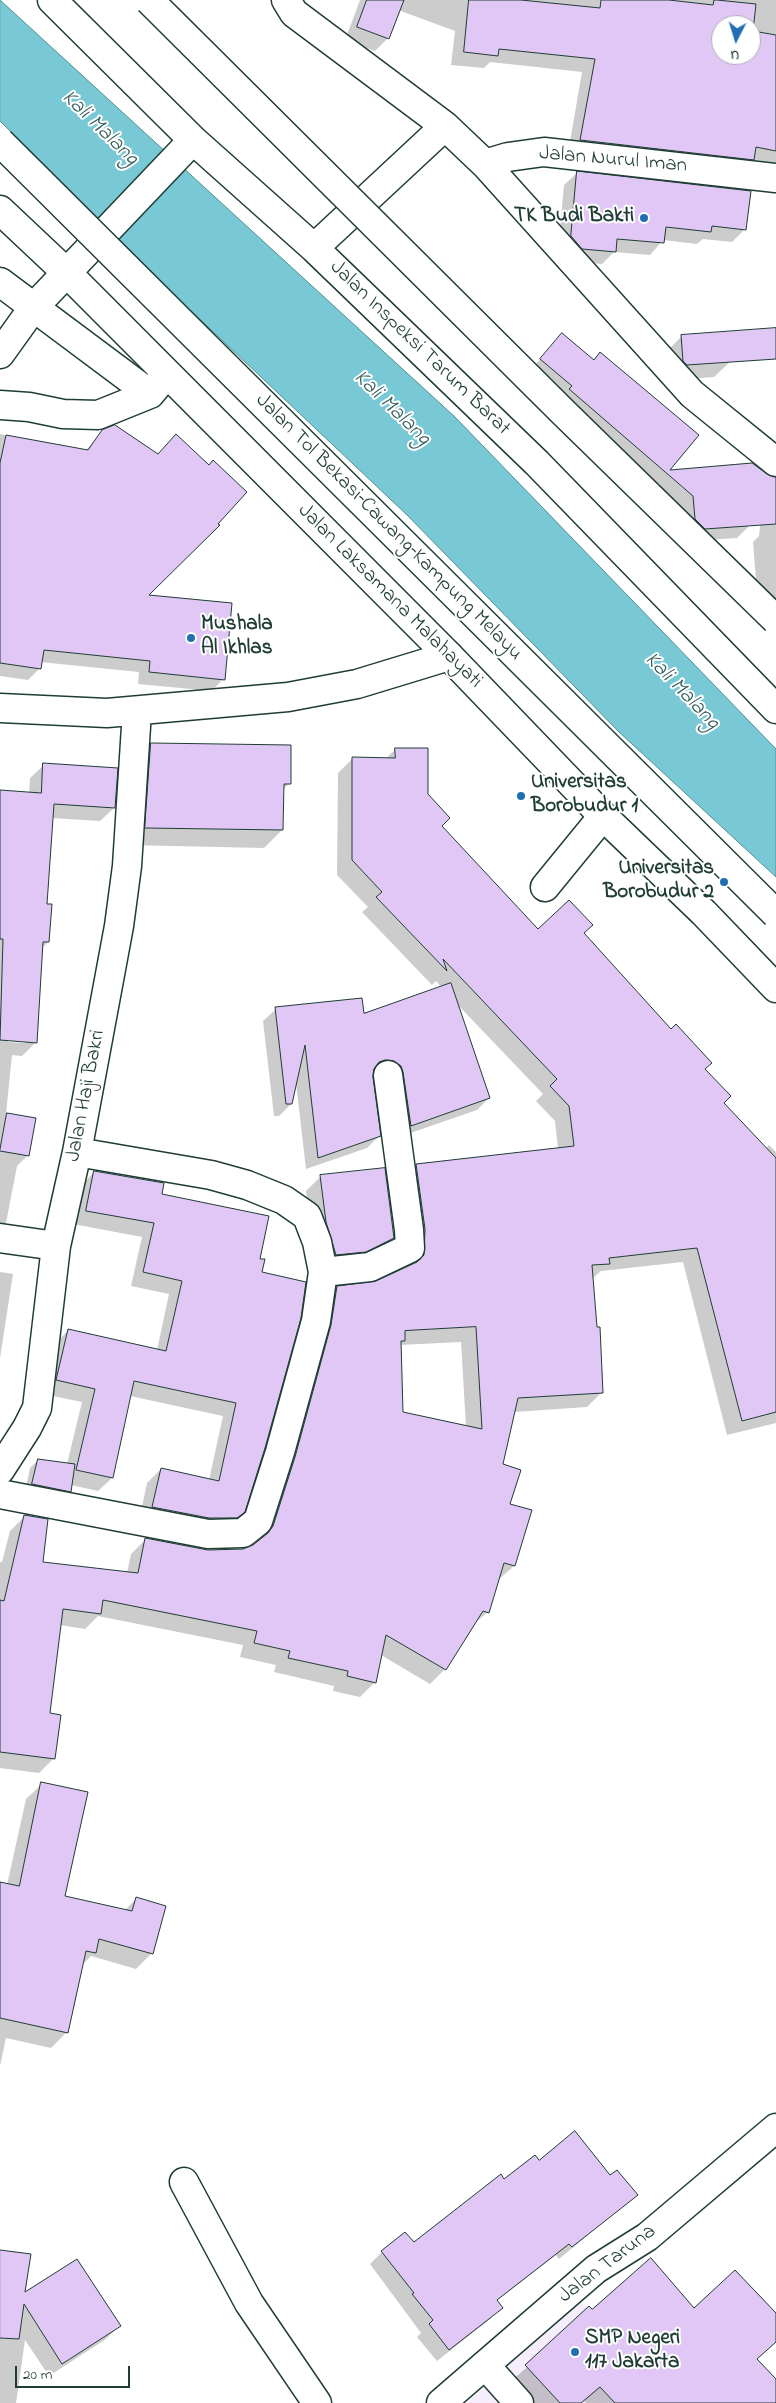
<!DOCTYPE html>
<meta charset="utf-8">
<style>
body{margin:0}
#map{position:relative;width:776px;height:2403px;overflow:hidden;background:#fff;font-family:"Indie Flower",sans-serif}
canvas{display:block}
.north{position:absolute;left:711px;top:15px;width:50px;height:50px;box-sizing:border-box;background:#fff;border:1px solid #a5b1ae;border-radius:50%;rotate:185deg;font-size:14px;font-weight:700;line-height:20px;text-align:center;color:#1f3d34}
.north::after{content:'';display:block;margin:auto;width:18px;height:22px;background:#1f6fb2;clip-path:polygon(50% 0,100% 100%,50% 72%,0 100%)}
.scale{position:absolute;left:15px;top:2366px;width:115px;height:22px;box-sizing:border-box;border:2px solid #1f3d34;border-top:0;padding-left:6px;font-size:15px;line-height:18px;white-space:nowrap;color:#1f3d34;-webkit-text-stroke:4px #fff;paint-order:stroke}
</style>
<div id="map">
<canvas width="776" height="2403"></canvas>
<div class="north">U</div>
<div class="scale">20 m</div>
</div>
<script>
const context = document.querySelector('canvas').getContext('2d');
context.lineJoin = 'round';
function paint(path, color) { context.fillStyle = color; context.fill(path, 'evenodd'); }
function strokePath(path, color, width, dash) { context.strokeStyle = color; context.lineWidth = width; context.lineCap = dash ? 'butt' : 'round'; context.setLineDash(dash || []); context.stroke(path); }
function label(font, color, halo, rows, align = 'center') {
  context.font = font + ' "Indie Flower",sans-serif'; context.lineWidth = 4; context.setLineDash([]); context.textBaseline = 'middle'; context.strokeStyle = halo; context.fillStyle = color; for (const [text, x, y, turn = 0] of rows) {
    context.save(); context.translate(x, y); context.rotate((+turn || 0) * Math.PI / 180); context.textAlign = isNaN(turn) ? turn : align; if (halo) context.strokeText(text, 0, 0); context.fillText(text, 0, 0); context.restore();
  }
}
paint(new Path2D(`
 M580,2301l93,102h-206z`), '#f6eefc');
const water = new Path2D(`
 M0,0l455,417 321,332v128l-157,-145 -212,-217 -218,-206 -189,-188z`);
paint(water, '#79c8d6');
strokePath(water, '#559095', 1);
paint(new Path2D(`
 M360,0h416v166l-25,-5 -11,11 -172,-19 14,-81 -92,-10 -6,6 -33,-3 4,-34 -57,-21 -10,28 -13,13 -30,-11zM721,25h30v30h-30z
 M577,173l168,56 -13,13 -29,-3 -6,5 -34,-4 -13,15 -36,-3 -12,12 -32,-3 -12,-12 6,-64z
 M562,335l105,136 83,54 -13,13 -46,3 -163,-168z
 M682,336l48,26 -16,15 -42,3 -5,-29z
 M103,431l43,165 77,83 -11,12 -74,-7 1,-12 -99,-10v6l-12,12 -28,-4v-242l85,17z
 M776,480v144l-18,-18 -5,-64 6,-6 5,-45z
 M151,745l138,38 -6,7 -1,40 -18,18 -136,-3 5,-82z
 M396,749l30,46 14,31 98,104 45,3 120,136 19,35 43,45 4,-4 7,7v271l-49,12 -44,-173 -82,9 -9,8 10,113 -15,15 -73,5 -12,53 7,40 5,61 -16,14 -10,32 -17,14 -26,43 -15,15 -49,-29 -6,27 -15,15 -27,-6 1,-5 -60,-14 2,-7 -36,-8 3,-12 -145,-29 -13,13 -25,-4 -12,89 6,44 -15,15 -39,-5v-206h2l8,-31 15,-15 17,47 85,10 4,-19 15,-15 62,12 36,-1 9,-4 5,-4 22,-69 42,-170 15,-16 40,-5 32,-15 1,-22 -8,-65 14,-15 142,-16 -3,-28 -19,-20 7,-7 -86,-90 32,94 -12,12 -78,27 -17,-64 -10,-1 7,64 -12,12 -61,21 -10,-86 -5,21 -12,12h-5l-11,-95 13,-12 87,5 79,-26 -6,-7 -4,4 -70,-73 6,-5 -31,-32 1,-102 15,-15 32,1zM461,1342l5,85 -65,-14 -1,-68z
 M44,765l70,43 -14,13 -49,-3 -6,87 3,37 -6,6 -6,94 -14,14 -10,-1 -6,59 29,5 -7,36 -11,11 -11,57 -6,6v-437l29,2 1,-16zM8,1039l17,2v2l-17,-1z
 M94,1172l66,22 99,65 2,14 -18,238 -14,14 -90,-4 8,-38 14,-14 48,11 14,-64 -93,-20 -18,82 -14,13 -27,-6 -1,6 -7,8 -38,-7 5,-24 8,-8 29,4 15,-62 -39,-8 12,-51 14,-13 88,20 12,-56 -38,-8 11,-49 -69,-13 8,-38z
 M321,1176l71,62 -15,15 -56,16 -10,-32 -5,-46z
 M0,1272l13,2 -13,84z
 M42,1784l22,113 61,13 11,-11 16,54 -16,16 -45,-13 -10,10 -14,66 -16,16 -45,-10 -6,28v-182l7,1 19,-86z
 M538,2162l72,15 26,18 -77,64 -3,-4 -60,46 5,7 -12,12 -52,41 -20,-24 4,-4 -51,-69 12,-12 31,-8 91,-63z
 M0,2251l24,44 95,31 -13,13 -57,37 -24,-36 -9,63h-16z
 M694,2309l82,6v27l-20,18 20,21v22h-190l-2,-2 -3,2h-49l-21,-22 81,-70z`), '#0003');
const building = new Path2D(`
 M367,0h37l-15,39 -32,-12z
 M469,0h52l79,8 1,-8h68l44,5 1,-5h3l39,4 -3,27 23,4v116l-20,-4 -2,13 -174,-20 15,-81 -96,-10 -1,7 -34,-4zM721,25h30v30h-30z
 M577,171l174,20 -5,39 -34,-4 -1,6 -45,-5 -2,16 -47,-4 -1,13 -34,-3 -11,-13z
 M776,328v31l-89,6 -4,-4 -2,-26z
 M562,333l32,27 6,-8 99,83 -29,35 82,-7 15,11 9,3v47l-71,5 -10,-10 -2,-23 -124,-107 3,-3 -32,-27z
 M115,425l43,29 18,-20 33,31 4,-5 34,32 -29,32 2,1 -71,70 83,8 -7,77 -76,-8 1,-11 -106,-11 -3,19 -41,-6v-200l6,-28 82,15 14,-20z
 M151,743l140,2v39h-7l-1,46 -138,-2z
 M395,748h33v46l22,24 -8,8 96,103 31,-29 24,25 -9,8 87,96 5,-5 36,39 -7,6 26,27 -7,7 52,55v254l-34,9 -45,-173 -88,10 1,6 -18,1 5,62h3l3,66 -85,5 -15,66 18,6 -11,34 22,6 -17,56 -11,-3 -15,50 -6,-2 -37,59 -60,-35 -10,48 -29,-7 1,-5 -60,-13 2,-7 -36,-8 3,-12 -154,-31 -2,14 -38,-5 -13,104 11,2 -6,44 -55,-7v-152l4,1 20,-86 24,4 -5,43 95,11 7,-35 63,12 35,-1 10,-4 15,-12 5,-7 22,-69 36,-132 6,-39 39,-5 41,-19 7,-7 1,-26 -9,-65 158,-18 -5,-40 -19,-20 7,-7 -114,-120 4,12 -71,-74 6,-5 -30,-32v-103l43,1zM476,1327l6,102 -79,-17 -2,-71h4v-10z
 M43,763l75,5 -3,40 -61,-4 -7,100h5l-3,38h-6l-6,101 -37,-3 3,-101h-3v-149l41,3z
 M451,983l39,115 -79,28 -8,-54 -2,-6 -7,-5 -9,-1 -6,2 -5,7 -1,8 8,59 -63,22 -13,-113 -13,59h-6l-11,-97 87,-9 2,15z
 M7,1113l29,5 -7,38 -29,-5z
 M385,1168l9,70 -28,14 -30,3 -10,-33 -6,-47z
 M94,1171l70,12 -2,11 107,22 -9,43h5l-3,13 44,10 -5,36 -36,130 -20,64 -8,6h-28l-57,-11 9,-39 58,13 17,-78 -102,-22 -21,97 -37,-8 19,-81 -39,-9 12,-51 98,22 16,-70 -39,-9 11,-49 -68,-12z
 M38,1459l37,5 -4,28 -39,-8z
 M41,1782l47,10 -23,104 67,15 4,-14 30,9 -13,48 -54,-15 -3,14 -10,-2 -18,82 -68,-15v-136l19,4z
 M575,2131l35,44 7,-5 21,25 -66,52 -3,-3 -72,56 6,8 -54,42 -20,-26 4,-4 -21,-26 2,-1 -33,-42 24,-19 9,10 87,-68 3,5 31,-24 4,5z
 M0,2250l31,4 -6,38 52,-33 44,67 -59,38 -38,-60 -5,35 -19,-1z
 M651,2258l43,50 41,-38 41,43v29l-19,17 19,20v24h-161l-15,-16 -19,16h-21l-35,-38 64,-59 3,3z`);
paint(building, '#e1c7f6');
strokePath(building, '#1f3d34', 1);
const minor = new Path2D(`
 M52,0l141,140 121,108 223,215 239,246
 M286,0l8,13 151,113 40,38 23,-7 36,-5 232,26
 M485,164l207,230 84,68
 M314,248l131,-122
 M0,282l150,112
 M0,354l33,-46 160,-168
 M0,405l29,2 34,7 35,1 52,-21 10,-12
 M0,708l107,5 181,-16 69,-13 92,-28
 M545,887l58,-71
 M0,1238l56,8
 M323,1272l47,-5 40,-19 -1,-18 -21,-155
 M0,1470l27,-42 10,-20 19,-162 21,-94 42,-226 8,-60 10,-155
 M0,1494l208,40 35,-1 15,-12 22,-69 36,-131 7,-49 -6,-30 -10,-26 -23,-16 -37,-15 -36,-10 -134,-23
 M184,2182l65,121 68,100
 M485,2365l34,38
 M441,2403l155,-134 51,-32 129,-109`);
const major = new Path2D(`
 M0,210l68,64 381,382 154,160 101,97 72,75`);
strokePath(minor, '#1f3d34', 31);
strokePath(major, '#1f3d34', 31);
strokePath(minor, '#fff', 28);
strokePath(major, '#fff', 28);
const highwayBridge = new Path2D(`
 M149,0l415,413 212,207
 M0,142l776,772`);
strokePath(highwayBridge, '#1f3d34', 31, []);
strokePath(highwayBridge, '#fff', 28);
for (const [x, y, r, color] of [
 [644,218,5,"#1f6fb2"],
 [191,638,5,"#1f6fb2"],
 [521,796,5,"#1f6fb2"],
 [724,882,5,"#1f6fb2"],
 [575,2352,5,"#1f6fb2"]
]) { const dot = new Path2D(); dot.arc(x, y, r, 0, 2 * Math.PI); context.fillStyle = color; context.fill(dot); strokePath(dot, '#fff', 2); }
label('21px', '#1f3d34', '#fff', [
 ["Jalan Nurul Iman",613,161,5],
 ["Jalan Inspeksi Tarum Barat",419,349,44],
 ["Jalan Tol Bekasi–Cawang–Kampung Melayu",388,528,45],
 ["Jalan Laksamana Malahayati",389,597,45],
 ["Jalan Haji Bakri",87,1096,-79],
 ["Jalan Taruna",608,2265,-37]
]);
label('bold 21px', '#1f3d34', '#fff', [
 ["TK Budi Bakti",634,218,"right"],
 ["Mushala",201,626],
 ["Al Ikhlas",201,650],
 ["Universitas",531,784],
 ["Borobudur 1",531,808],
 ["Universitas",714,870,"right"],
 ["Borobudur 2",714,894,"right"],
 ["SMP Negeri",585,2340],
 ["117 Jakarta",585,2364]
], 'left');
label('italic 22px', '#36605c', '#fff', [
 ["Kali Malang",99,129,44],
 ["Kali Malang",391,409,44],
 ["Kali Malang",681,692,46]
]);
</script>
